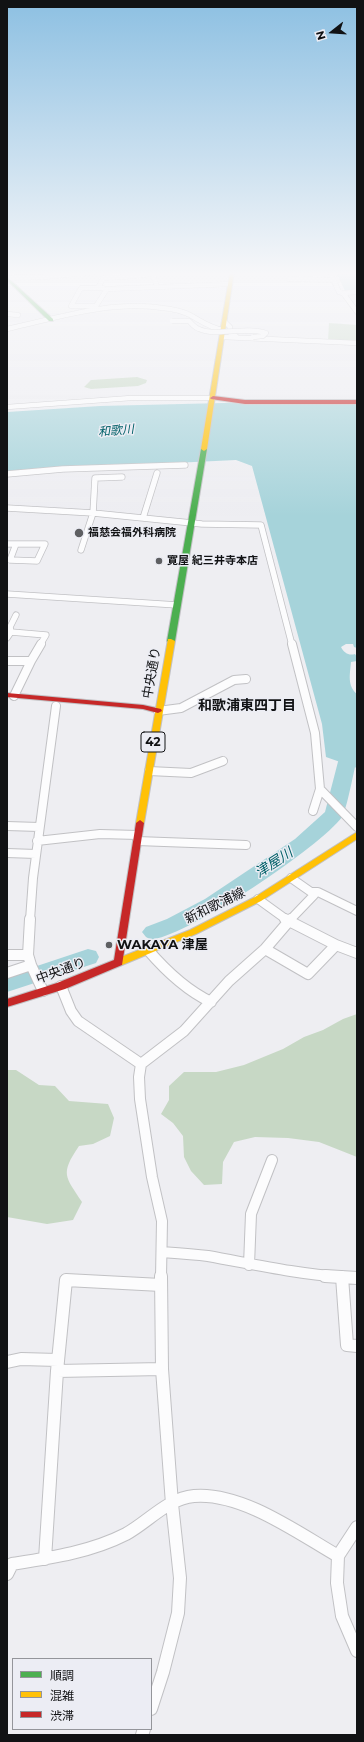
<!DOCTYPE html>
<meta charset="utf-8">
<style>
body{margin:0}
#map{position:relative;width:364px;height:1742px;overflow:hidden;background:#eeeef2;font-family:Montserrat,"Noto Sans JP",sans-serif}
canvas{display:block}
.frame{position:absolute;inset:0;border:8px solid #111214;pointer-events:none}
.legend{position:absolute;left:12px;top:1658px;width:140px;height:72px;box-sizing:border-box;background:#ecedf4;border:1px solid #94959a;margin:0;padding:5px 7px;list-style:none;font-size:12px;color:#111214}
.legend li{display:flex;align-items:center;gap:8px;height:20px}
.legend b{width:20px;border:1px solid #94959a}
.north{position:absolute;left:312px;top:12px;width:40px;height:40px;-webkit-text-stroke:3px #ecedf4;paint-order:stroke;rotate:253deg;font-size:11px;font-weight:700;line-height:16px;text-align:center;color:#111214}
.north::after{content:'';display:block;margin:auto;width:14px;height:18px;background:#111214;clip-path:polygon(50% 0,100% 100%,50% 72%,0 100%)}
</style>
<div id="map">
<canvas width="364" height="1742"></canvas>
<div class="frame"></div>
<ul class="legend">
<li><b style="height:5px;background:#4caf50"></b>順調</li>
<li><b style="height:5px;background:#ffc107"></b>混雑</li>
<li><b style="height:5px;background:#c62828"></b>渋滞</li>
</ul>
<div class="north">N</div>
</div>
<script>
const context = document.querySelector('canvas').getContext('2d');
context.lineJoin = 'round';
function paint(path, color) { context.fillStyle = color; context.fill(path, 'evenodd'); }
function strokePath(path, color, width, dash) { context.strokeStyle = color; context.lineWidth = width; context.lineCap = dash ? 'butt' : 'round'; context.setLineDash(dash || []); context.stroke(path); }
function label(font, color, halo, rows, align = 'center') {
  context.font = font + ' Montserrat,"Noto Sans JP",sans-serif'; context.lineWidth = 3; context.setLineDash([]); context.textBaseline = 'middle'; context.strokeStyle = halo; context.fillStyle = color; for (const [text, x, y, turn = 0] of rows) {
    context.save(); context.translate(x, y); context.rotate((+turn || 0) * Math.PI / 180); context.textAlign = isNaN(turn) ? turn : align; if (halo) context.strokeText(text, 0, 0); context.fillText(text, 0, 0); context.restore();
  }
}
paint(new Path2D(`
 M329,323l28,2v16l-29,-1z
 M137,377l10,3 -1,3 -8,3 -47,3 -7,-2 7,-7z
 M357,1014v143l-38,-15 -31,-4 -33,-1 -21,5 -11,20 -1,22 -18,1 -13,-14 -7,-14 -1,-21 -10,-13 -12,-9 8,-14v-14l15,-14h32l28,-7 39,-16 21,-12 19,-7 20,-11z
 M7,1070h9l23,15 16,1 14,15 39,3 6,14 -4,18 -17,8 -14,2c-19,28 -14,30 3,56l-9,18 -26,4 -40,-7z`), '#c7d8c5');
paint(new Path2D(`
 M336,272h21v19h-12z
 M223,403l134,1v244l-3,-1 -1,-3h-7l-5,3c3,6 8,9 14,7l2,3v4l-6,1c-1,12 -4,24 6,32v74l-31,-11 -4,-33 -70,-258 -16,-6 -229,11v-59l93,-6z`), '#a6d3da');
paint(new Path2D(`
 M349,749l6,1 2,8c-3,12 -10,51 -15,59 -22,30 -152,117 -188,122 -3,1 -6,-1 -8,-2l-4,-5 4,-5 21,-8 38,-20 90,-60 30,-27 15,-58 3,-4z
 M88,949l8,2 3,6 -3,6 -89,29v-16z`), '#a6d3da');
const streetFar4 = new Path2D(`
 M15,272h31
 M123,272v5l30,-3 4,13 73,-3
 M330,272l9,20 4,1 14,19
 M7,278l38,-1 50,-5
 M289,279l44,1
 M98,288h-17l-10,18h25l11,-17 50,-2
 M103,288h-5l5,-10 20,-1
 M343,293l14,-1
 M7,314l11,1
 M224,321l6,6v6l6,3
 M7,329c50,-11 104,-29 156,-21 9,1 19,3 27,7 11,6 20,13 33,15
 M222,337l135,6
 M7,407l124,-9h82`);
const streetFar3 = new Path2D(`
 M7,474l56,-5 122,-4
 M7,508l86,5 109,11 59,1 31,120
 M143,518l14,-45
 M7,544h9
 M16,544h29l-8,17 -27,-1z
 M81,550l12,-37 2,-35 27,-1
 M7,594l170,11
 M11,632l-1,-5 6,-12
 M7,638l4,-6 35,3 -6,10`);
const streetFar2 = new Path2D(`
 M292,644l23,89 5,56 -7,22
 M7,661h24l-17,35
 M31,661l10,-17
 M158,711l23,-3 53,-28 12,-1
 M149,771l42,2 32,-12
 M320,789l37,38
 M7,826l32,1
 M37,841l63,-7 38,1
 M137,841l109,4
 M7,853l29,1
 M291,878l20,14h7l39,19
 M258,899l29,21
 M30,920l3,-42 23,-172
 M290,920l24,-25 -3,-3`);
const streetFar1 = new Path2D(`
 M30,919l-2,36 3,10
 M291,919l-2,2 47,24 21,8
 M265,949l43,25 28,-29
 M148,950c18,21 38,40 63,52
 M7,955h21
 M7,973l24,-8 12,26
 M61,986l10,25 7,10 63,43 -2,13 1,22 12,78 10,44 -1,56
 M141,1064l43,-33 45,-50 36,-32 24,-28 -4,-2
 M162,1252c15,1 31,2 46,4 45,8 89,18 134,21
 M249,1265l2,-51 21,-54`);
const street = new Path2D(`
 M325,1276l32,2
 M342,1277l5,68 10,1
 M7,1362l14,-3 37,1
 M57,1371l105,-2
 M357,1527l-19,29 -1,27 5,33 15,35
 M45,1559l12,-188 9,-91 95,5
 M7,1574l5,-10c38,-6 79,-12 114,-30 22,-12 42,-36 68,-38 48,-4 104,37 144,60
 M151,1709l12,-37 15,-59 2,-35 -8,-74 -10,-135 -1,-93
 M142,1735l2,-6`);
const fast = new Path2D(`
 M7,277l46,42v2h-4l-42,-41z
 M204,447l3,2 -32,192 -4,2 -4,-2 34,-192z`);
const slow = new Path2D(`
 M230,272h4l-27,177 -3,2 -3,-2z
 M168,639h3l4,2 -31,182 -4,3 -4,-3z
 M357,832v7l-96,62 -65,33 -74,31h-6l-2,-3 2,-3 74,-29 65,-33z`);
const jam = new Path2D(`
 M213,396l32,4h112v4h-112l-34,-5 -1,-1z
 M7,693l136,12 18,4 1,2 -4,2 -15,-4 -136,-12z
 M140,820l4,3 -22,142 -57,24 -58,18v-8l50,-16 57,-23 22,-137z`);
strokePath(streetFar4, '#c1c1c4', 5.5);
strokePath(streetFar3, '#c1c1c4', 7);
strokePath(streetFar2, '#c1c1c4', 10);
strokePath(streetFar1, '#c1c1c4', 12);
strokePath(street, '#c1c1c4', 14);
strokePath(fast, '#c1c1c4', 2);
strokePath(slow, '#c1c1c4', 2);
strokePath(jam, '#c1c1c4', 2);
strokePath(streetFar4, '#fcfcfd', 4.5);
strokePath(streetFar3, '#fcfcfd', 5.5);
strokePath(streetFar2, '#fcfcfd', 8);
strokePath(streetFar1, '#fcfcfd', 10);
strokePath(street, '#fcfcfd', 12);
paint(fast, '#4caf50');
paint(slow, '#ffc107');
paint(jam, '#c62828');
const streetBridge = new Path2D(`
 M172,321h17c3,3 6,7 10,8 18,8 46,-3 67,4l-3,3 -10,1`);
strokePath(streetBridge, '#c1c1c4', 5.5, []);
strokePath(streetBridge, '#fcfcfd', 4.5);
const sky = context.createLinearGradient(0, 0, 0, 516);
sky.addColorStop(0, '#8dc0e2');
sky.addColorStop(0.53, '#f7f7f9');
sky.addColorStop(1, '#f7f7f900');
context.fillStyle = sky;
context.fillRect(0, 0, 364, 516);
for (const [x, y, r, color] of [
 [79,533,5,"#5e5f62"],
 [159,561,4,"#5e5f62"],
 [109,945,4,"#5e5f62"]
]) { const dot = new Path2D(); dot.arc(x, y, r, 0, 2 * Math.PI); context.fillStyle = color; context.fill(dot); strokePath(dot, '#ecedf4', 1.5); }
label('bold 11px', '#111214', '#ecedf4', [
 ["福慈会福外科病院",88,533],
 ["寛屋 紀三井寺本店",167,561]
], 'left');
label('italic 12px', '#006068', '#ecedf4', [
 ["和歌川",116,431,-5]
]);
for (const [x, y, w] of [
 [153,742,24]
]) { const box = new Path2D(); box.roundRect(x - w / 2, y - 10, w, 20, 3); context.fillStyle = '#ecedf4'; context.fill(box); strokePath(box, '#111214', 1); }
label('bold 12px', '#111214', null, [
 ["42",153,742]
]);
label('13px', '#111214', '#ecedf4', [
 ["中央通り",152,673,-80],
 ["新和歌浦線",215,906,-26],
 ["中央通り",61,971,-20]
]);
label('bold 13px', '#111214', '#ecedf4', [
 ["WAKAYA 津屋",117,945]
], 'left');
label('bold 14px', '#111214', '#ecedf4', [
 ["和歌浦東四丁目",247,706]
]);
label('italic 14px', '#006068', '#ecedf4', [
 ["津屋川",274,863,-33]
]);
</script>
